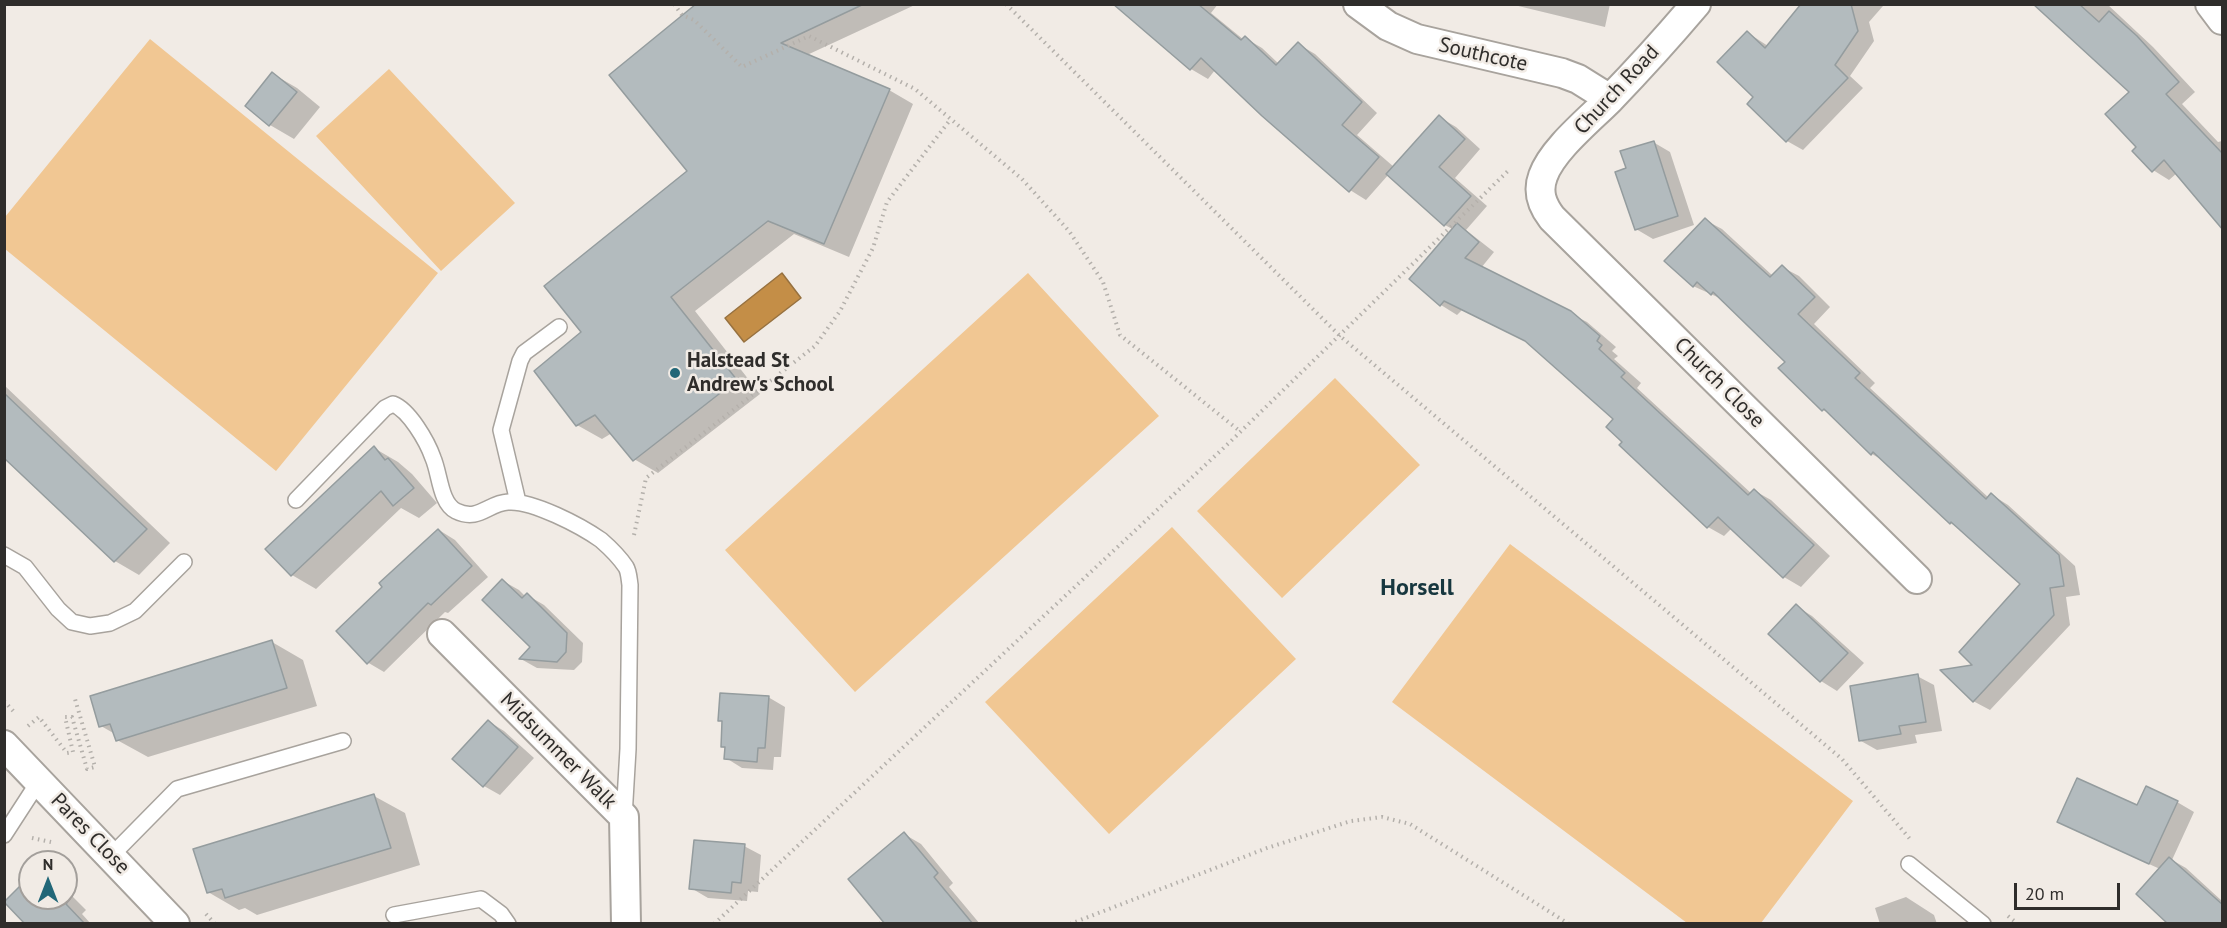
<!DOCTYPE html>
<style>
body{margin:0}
#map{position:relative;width:2227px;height:928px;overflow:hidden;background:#f1ebe5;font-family:"PT Sans",sans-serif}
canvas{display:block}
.frame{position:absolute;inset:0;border:6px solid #2f2d2b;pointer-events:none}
.north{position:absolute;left:18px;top:850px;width:60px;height:60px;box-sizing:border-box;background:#f1ebe5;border:2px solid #a39f9b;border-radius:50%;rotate:0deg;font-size:16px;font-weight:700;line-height:24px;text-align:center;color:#2f2d2b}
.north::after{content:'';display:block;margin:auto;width:21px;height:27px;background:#226778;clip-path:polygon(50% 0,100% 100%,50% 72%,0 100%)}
.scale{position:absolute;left:2014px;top:883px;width:106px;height:27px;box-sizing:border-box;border:3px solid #2f2d2b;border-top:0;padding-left:8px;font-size:18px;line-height:21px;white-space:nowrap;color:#2f2d2b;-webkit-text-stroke:4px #f1ebe5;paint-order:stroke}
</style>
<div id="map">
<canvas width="2227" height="928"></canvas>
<div class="frame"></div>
<div class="north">N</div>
<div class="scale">20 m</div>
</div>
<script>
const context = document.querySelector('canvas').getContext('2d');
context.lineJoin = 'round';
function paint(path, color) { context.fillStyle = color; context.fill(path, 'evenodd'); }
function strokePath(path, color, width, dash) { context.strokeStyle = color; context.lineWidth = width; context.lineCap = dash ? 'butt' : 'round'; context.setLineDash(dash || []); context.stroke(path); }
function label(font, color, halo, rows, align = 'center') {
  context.font = font + ' "PT Sans",sans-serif'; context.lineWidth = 5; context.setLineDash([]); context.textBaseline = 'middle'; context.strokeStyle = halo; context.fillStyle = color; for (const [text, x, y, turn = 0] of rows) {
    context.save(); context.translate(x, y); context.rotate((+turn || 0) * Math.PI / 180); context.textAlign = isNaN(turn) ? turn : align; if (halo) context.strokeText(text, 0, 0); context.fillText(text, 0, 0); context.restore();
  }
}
paint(new Path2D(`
 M150,39l288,234 -162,198 -271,-222v-32z
 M389,69l126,134 -74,68 -125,-135z
 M1028,273l131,143 -304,276 -130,-142z
 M1335,378l85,87 -138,133 -85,-87z
 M1172,527l124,132 -187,175 -124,-132z
 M1510,544l343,257 -92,122h-74l-295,-221z`), '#f1c793');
const water = new Path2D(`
 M782,273l19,25 -57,44 -19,-24z`);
paint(water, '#c48e47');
strokePath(water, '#97713f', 1.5);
paint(new Path2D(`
 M693,4h224l-110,51 82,35 24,14 -64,153 -55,-23 -99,77 65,83 -102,79 -24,-14 -22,-26 -10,6 -25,-14 -41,-53 47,-39 106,-162z
 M1144,4h74l-7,9 33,27 1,-2 17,10 17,16 19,-20 17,10 62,59 -20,22 37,32 45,-50 17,10 24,22 -25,29 32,28 -21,24 28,22 -13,16 106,54 29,25 -4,4 6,5 -4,3 27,24 -4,5 115,106 3,-3 16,9 59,56 -29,31 -17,-10 -52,-49 -8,8 -16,-9 -84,-85 -9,-23 -86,-76 -67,-33 -5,5 -16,-10 -30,-26 43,-49 -9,-5 -56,-51 -23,26 -16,-10 -135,-120 -7,9 -17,-10 -59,-51z
 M1510,4h100l-5,23z
 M1803,4l80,2 -14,16 5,19 -24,35 13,12 -60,62 -16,-9 -32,-44 -7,-64 20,13z
 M2035,4h72l46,43 42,45 -13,12 36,38 4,-1v83l-45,-51 -8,7 -16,-10 -15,-23 -7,-55z
 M273,74l24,14 23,19 -26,32 -24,-14z
 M1653,142l17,10 24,73 -41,14 -17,-10 -8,-60z
 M1705,220l17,9 51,47 9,-9 17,9 31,31 -16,17 61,59 -5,5 119,110 3,-3 16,10 67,61 5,29 -14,2 4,28 -80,85 -17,-9 2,-35 47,-82 -60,-55 -12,-6 -66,-62 -12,-7 -41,-40 -8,-4 -36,-48 -63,-62 -31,-14z
 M4,385l166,158 -31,32 -24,-14 -111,-105z
 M374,448l24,14 14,12 25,29 -18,15 -18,-10 -85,81 -24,-14z
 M439,530l16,10 33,37 -40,36 -3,-1 -61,60 -17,-10z
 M503,581l16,9 7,7 1,-2 17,10 39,38 -1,19 -8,8 -37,-2 -16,-9 11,-12z
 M1796,606l16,10 52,47 -27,28 -16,-10 -51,-47z
 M272,642l31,18 14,46 -169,51 -31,-17 -2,-6 -14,-8z
 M1917,676l17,9 8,46 -27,4 2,8 -40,7 -16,-9z
 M768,697l17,10 -4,50h-7l-1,13 -31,-2 -16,-10 1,-9 -5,-2 2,-25 -4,-2z
 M488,721l16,10 30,27 -34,37 -16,-9z
 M374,796l31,17 15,52 -163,50 -12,-7 -6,2 -31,-18z
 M2177,802l17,10 -22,48 14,8 36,33v23l-62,-55 -84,-38 -17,-9 79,-15z
 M904,834l17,10 32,39 -4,4 31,37h-93z
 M744,846l17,9 -3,37 -10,-1 -1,10 -39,-3 -17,-10z
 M30,878v20h36v-8l20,20 -4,4 9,10h-64z
 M1906,897l28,18 3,9h-57l-5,-16z`), '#0003');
const building = new Path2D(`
 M696,4h168l-83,39 109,46 -66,155 -56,-23 -97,76 66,83 -104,81 -38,-46 -19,11 -42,-55 47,-39 -37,-46 143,-115 -78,-96z
 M1113,4h85l43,36 4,-4 31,29 22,-23 64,60 -20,23 37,32 -30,35 -87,-76 -61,-58 -11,12z
 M1801,4h50l7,27 -23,34 13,13 -62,64 -39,-38 6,-7 -36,-35 30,-31 18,17z
 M2033,4h46l20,18 10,-11 28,25 42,46 -13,12 57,60v76l-59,-70 -12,12 -20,-21 4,-4 -31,-33 24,-22z
 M272,72l25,20 -28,34 -24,-20z
 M1439,115l26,24 -26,28 32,29 -27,30 -58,-52z
 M1654,141l24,75 -43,14 -20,-58 11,-4 -6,-17z
 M1705,218l65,59 12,-12 33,32 -17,17 62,59 -5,5 131,121 5,-6 68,62 5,31 -14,2 4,27 -81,87 -33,-32 32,-5 -13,-13 61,-68 -69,-62 -1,2 -77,-72 -2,3 -47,-46 -2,2 -44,-43 7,-6 -72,-70 -2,3 -14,-13 -4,5 -29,-26z
 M1457,223l22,19 -14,16 106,53 29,25 -3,5 5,4 -3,4 26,24 -4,4 127,118 6,-6 60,56 -31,33 -65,-61 -11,11 -88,-83 3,-3 -16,-15 7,-8 -88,-78 -81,-40 -4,5 -31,-27z
 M4,393l143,136 -33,33 -110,-104z
 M374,446l11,14 3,-2 26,30 -21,18 -12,-15 -90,85 -26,-27z
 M438,529l34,37 -41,39 -3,-2 -61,61 -31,-33 46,-44 -3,-4z
 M502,579l20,19 5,-5 40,40 -1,19 -9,10 -38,-3 11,-12 -48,-47z
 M1796,604l52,49 -28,29 -52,-48z
 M272,640l15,48 -171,53 -6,-17 -11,3 -9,-31z
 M1918,674l8,48 -27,4 2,8 -42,7 -9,-55z
 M720,693l49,3 -4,52h-7l-1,14 -33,-3 1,-12h-4l1,-26h-4z
 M488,720l30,27 -35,40 -31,-28z
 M2077,778l60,27 9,-19 32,15 -29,63 -92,-42z
 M374,794l17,54 -166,50 -3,-9 -15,4 -14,-44z
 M904,832l34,41 -4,4 39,47h-88l-37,-45z
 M694,840l51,4 -4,39 -9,-1 -1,11 -42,-4z
 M2169,857l54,48v19h-55l-32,-30z
 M30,876v22h36v-3l4,4 -4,5 19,20h-60l-21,-22z`);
paint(building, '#b3bbbe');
strokePath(building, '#949c9e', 1.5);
const lane = new Path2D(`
 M296,500l89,-92 8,-4c16,6 34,37 40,54 7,16 7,45 23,53 23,11 32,-8 52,-9 24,-2 73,24 93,38 8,7 19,18 25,27 3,5 3,12 4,18l-2,164 -4,68
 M518,502l-17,-72 19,-69 4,-8 35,-26
 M4,555l21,12 33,42 14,13 18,4 20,-3 25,-12 49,-49
 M4,835l35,-54
 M111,856l66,-67 166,-48
 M1909,864l74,60
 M394,915l87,-16 20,15 7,10`);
const street = new Path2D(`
 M1358,4l30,22 29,13 145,34 16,6 32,20
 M1696,4c-28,33 -57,65 -87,96 -20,20 -57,50 -66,76 -6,16 -1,29 9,42l365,361
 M2210,4l12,16
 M442,634l182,183 2,107
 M4,745l171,179`);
strokePath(lane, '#a8a39d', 18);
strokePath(street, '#a8a39d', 32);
strokePath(new Path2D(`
 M674,4l8,11 12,5 48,47 67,-31 106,53 107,90 47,52 34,51 17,53 121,97
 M1006,4l334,332 502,423 68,80
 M634,535l12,-57 169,-132 25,-35 33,-63 14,-46 63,-82
 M4,701l12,13
 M28,726l11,-9 28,36 6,-1 -8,-35h7l15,52 8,-2 -20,-68
 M32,838l19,4
 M206,914l9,10
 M2008,916l10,8
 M714,924l517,-483 279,-272
 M880,924l3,-3
 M1070,924l197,-76 84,-27 31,-4 28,7 159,100`), '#b4b0ab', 4, [1.5, 4.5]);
strokePath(lane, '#fff', 15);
strokePath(street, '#fff', 28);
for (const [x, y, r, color] of [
 [675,373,6,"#226778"]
]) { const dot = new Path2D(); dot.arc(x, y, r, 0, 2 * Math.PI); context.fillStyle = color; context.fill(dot); strokePath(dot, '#f1ebe5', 2); }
label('21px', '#2f2d2b', '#f1ebe5', [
 ["Southcote",1483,55,13],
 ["Church Road",1617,90,-47],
 ["Church Close",1719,383,45],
 ["Midsummer Walk",558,751,45],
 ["Pares Close",90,834,46]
]);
label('bold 21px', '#2f2d2b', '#f1ebe5', [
 ["Halstead St",687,361],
 ["Andrew's School",687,385]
], 'left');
label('bold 24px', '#17373f', '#f1ebe5', [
 ["Horsell",1417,588]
]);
</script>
